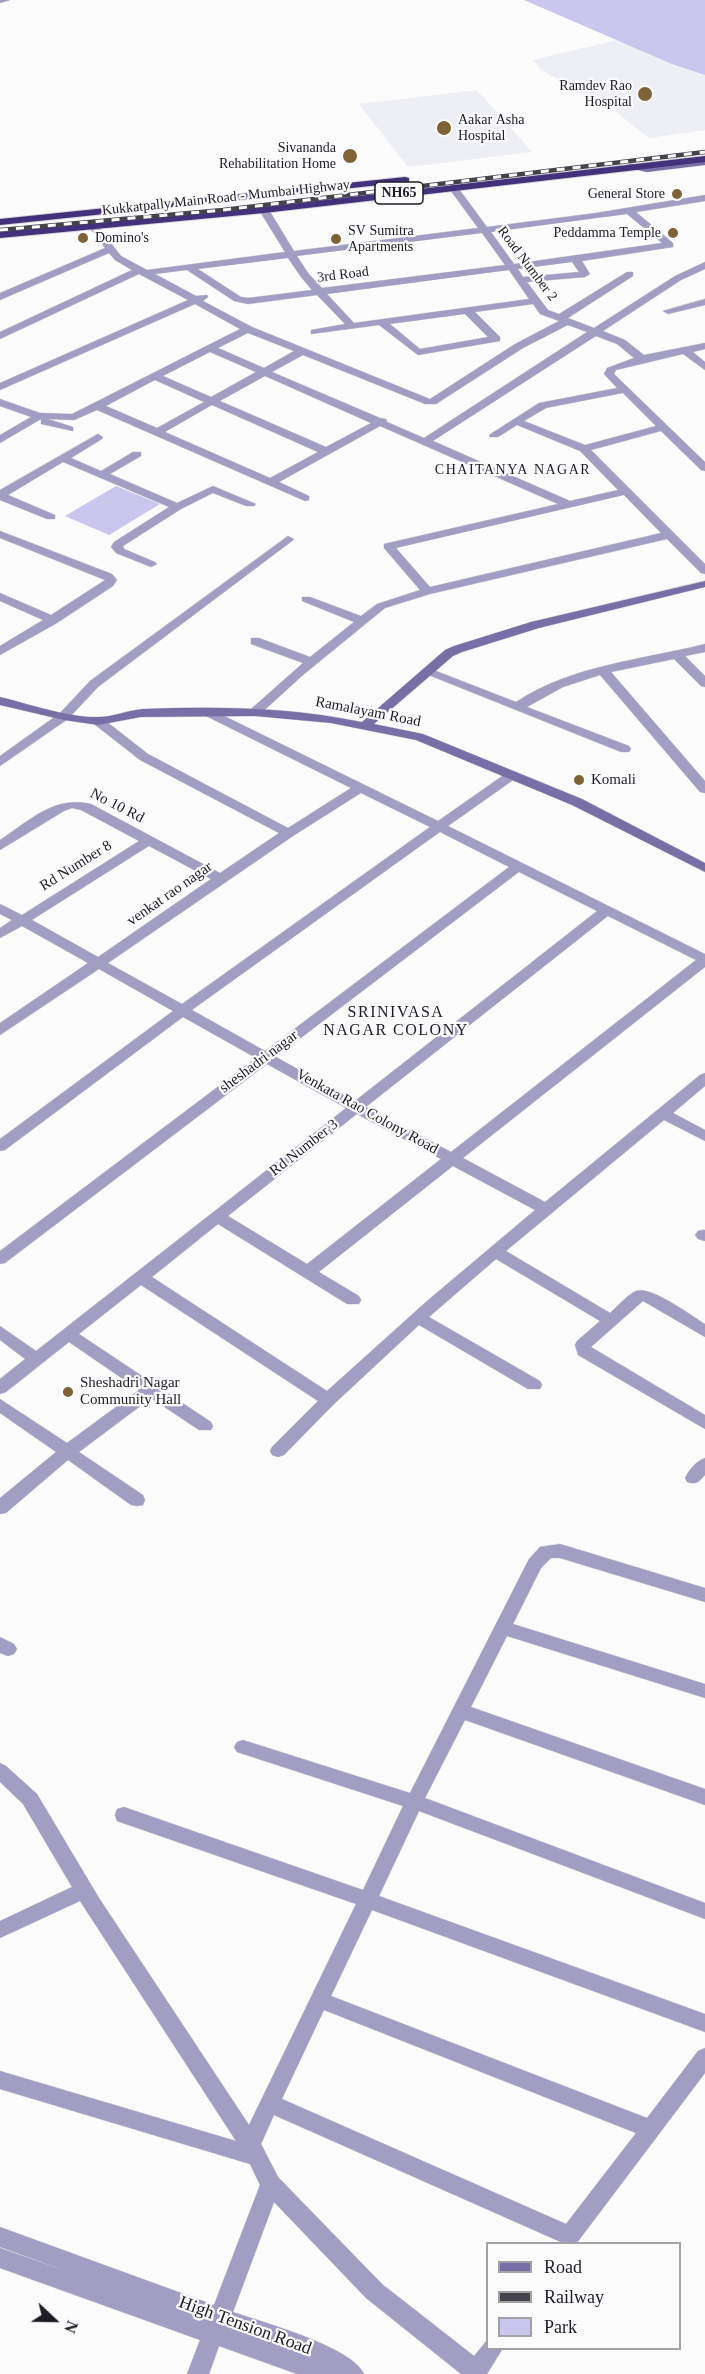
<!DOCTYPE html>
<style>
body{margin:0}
#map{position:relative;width:705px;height:2374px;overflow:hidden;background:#fbfbfb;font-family:"Times New Roman",serif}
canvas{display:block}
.legend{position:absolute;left:486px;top:2242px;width:195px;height:108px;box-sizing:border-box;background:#fbfbfb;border:2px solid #a2a2a6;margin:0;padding:8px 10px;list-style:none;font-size:18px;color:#1d1c26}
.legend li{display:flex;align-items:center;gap:12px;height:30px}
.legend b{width:30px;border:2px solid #a2a2a6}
.north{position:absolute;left:24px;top:2290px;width:60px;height:60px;-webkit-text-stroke:4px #fbfbfb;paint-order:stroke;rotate:112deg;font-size:16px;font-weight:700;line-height:24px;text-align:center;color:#1d1c26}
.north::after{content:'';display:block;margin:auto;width:21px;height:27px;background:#1d1c26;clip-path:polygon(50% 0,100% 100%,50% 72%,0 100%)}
</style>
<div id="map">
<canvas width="705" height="2374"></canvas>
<ul class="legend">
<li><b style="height:8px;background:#776fa5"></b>Road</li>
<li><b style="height:8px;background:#44434c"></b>Railway</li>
<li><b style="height:16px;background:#cac6ed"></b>Park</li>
</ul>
<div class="north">N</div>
</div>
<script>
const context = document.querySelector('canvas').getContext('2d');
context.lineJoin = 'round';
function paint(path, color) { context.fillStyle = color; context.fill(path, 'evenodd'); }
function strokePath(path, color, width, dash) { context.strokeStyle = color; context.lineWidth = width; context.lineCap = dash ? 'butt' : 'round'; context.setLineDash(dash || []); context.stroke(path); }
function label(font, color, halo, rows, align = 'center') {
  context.font = font + ' "Times New Roman",serif'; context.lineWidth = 4.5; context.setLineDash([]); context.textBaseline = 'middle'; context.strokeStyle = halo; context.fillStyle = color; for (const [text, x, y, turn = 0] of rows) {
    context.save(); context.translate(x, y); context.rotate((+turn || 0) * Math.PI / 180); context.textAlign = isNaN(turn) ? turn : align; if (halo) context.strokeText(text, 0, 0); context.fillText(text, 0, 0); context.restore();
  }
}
paint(new Path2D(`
 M617,40l88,35v55l-56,8 -38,-30 -70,-38 -8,-10z
 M477,90l55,62 -124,15 -49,-63z`), '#eeeef5');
paint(new Path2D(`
 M524,0h181v75l-33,-11z
 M116,486l44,18 -51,31 -44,-19z`), '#cac6ed');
const street = new Path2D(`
 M0,0h10l-10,3z
 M453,184l3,1 31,42 109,-14 109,-18v6l-69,11 37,31v4l-91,14 8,13 -5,3 -58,5 21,28 11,4 68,-42h6v4l-65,42 26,10 81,-52 30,-14v7l-24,11 -78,51 22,9 19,15 61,-12v6l-12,3 12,10v8l-22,-16 -67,16 -2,4 91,88v9l-4,-1 -40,-39 -70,19 114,114v10l-4,-1 -34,-34 -237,55 -45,14 -82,67 -44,40h-8l-2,-3 2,-3 52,-46 -52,-19v-6h8l51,19 44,-35 -52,-21v-4h8l51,19 16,-12 43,-14 -36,-42v-4l174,-40 -178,-78 -101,56 30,14v4l-4,1 -208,-91 -23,10 -26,-1 25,8v4l-32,-7v-5l-41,24v-8l31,-18 -31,-11v-7l40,14 32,1 168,-85 -45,-25 -195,86v-7l188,-83 -49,-26 -139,65v-7l132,-62 -17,-10 -6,-7 -109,47v-7l105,-45 -16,-21 5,-3 3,1 24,31 26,14 138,-18 -26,-42 5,-3 5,3 25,41 184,-23 -30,-41zM627,214l35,29 -148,21 -23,-32zM482,233l23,32 -183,23 -14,-15 -11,-17zM288,258l13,19 11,13 -64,8 -7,-1 -43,-28zM572,262l7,10 -56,5 -5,-8zM187,270l47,31 14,3 69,-9 28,29 -34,6v4l68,-9 39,30 82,-14v-4l-25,-25 58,-8 7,10 19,7 -44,23 -85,55 -178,-72 -49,-26 5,-4 -1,-2 -11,1 -41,-22zM509,270l20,29 -175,24 -27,-29zM465,314l23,23 -68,12 -30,-25zM568,325l19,7 -163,106 -37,-16 -1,-3 -6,-1 -108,-46 31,-17 122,49h11l87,-56zM248,333l46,18 -30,17 -46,-20zM596,336l21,8 17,14 -27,10 -3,6 13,14 -78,15 -50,32 1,2h8l19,-12 63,26 38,39 -48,11 -137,-60zM210,352l46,20 -45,25 -48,-21zM265,376l106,47 -45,24 -106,-46zM155,380l49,22 -47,26 -51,-22zM623,393l33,33 -71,19 -61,-24 22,-13zM212,405l106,47 -48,26 -105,-46zM624,495l37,38 -231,54 -34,-39z
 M705,299v6l-37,9 -5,-3z
 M98,434l5,3 -1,2 -31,19 30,13 32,-19h8v4l-31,18 67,29 36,-17 43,18 -2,2h-8l-33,-13 -32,16 -58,37 1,3 31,13 2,2 -6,3 -35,-14 -5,-6 3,-5 55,-35 -106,-45 -55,33 47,20v4h-8l-47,-19v-10z
 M0,531l112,43 5,6 -4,6 -56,37 -57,32v-9l43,-26 -43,-19v-8l51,22 54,-35 -105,-42z
 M288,536l6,3 -2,2 -194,146 -30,32 -68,47v-10l60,-43 30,-32z
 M705,644v8l-20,4 20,20v11l-4,-1 -27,-27 -63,13 94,109v12l-5,-1 -100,-117 -37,12 -36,20 102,39 2,3 -2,3h-8l-200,-80 2,-3h8l85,33c56,-37 125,-42 189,-58z
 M208,708l230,113 70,-49h8l2,3 -2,3 -68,48 257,128v13l-242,191 82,44 155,-127 5,-2v13l-32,27 32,17v11l-41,-21 -158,131 104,62c8,-7 17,-18 26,-22 14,-6 56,25 69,33v13l-62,-36 -52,46 114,68v14l-127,-74 -3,-10 2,-4 23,-20 -104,-62 -67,58 111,64 2,4 -2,4h-12l-109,-64 -86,80 -49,50 -6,2 -6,-2 -2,-4 2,-4 46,-46 -177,-116 -62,49 132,88 2,4 -2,4h-12l-48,-32 -72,54 64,43 2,5 -2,5 -6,1 -6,-1 -63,-45 -62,53 -6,1v-16l56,-46 -56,-39v-14l67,44 72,-53 -70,-48 -63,50 -6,2v-15l25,-20 -25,-19v-14l36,25 310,-243 -79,-44 -262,199 -5,1v-13l256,-193 -73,-41 -178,133 -5,1v-12l173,-128 -74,-42 -99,66v-12l88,-60 -66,-37 -22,12v-10l12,-8 -12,-6v-10l22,11 117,-74 -58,-31 -9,-2 -8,3 -64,39v-10c29,-19 54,-45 91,-36l129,69 59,-40 -139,-73 -46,-36 -2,-3 2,-3h8l46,36 140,74 63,-40 -147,-73 -2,-3zM361,793l69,34 -248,177 -74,-41 185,-127zM440,832l69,35 -244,184 -73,-41zM149,846l62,33 -113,78 -66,-37zM519,872l78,39 -242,190 -79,-44zM608,916l88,44 -245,192 -85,-45zM357,1114l84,45 -134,105 -79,-48zM453,1166l82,44 -108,91 -100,90 -175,-114 66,-53 129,80h12l2,-4 -2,-4 -40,-24z
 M703,1230h2v11l-7,-2 -3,-4 3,-4z
 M705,1458v17c-6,7 -9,10 -18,7l-2,-4c4,-8 11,-17 20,-20z
 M560,1544l145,44v14l-145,-44h-9l-10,10 -28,56 192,60v14l-198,-62 -36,71 234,82v16l-240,-85 -40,78 280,105v16l-286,-108 -40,85 326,118v18l-333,-122 -41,86 316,122 51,-67 7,-3v25l-129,171 -13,-1 -289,-128 -13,29 17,33 104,107 92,72 14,-17v9h15l-16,26h-26l-95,-76 -92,-96 -41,110c29,10 120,35 131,62h-67l-78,-28 -10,28h-22l13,-34 -200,-72v-20l72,25 -72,-26v-20l214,78 46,-120 -10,-21 -250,-75v-18l236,70 -156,-240 -80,37v-17l72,-34 -49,-83 -23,-22v-19l6,3 31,28 62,104 150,227 107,-221 -239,-83 -2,-6 2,-6 7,-2 239,83 40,-84 -166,-54 -3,-5 3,-5 6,-2 167,53 119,-234 11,-12zM324,2010l312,123 -70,91 -284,-125z
 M0,1637l14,7 3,5 -3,5 -6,2 -8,-3z`);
const secondary = new Path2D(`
 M705,159v6l-58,7 -22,-5 5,-3 17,2z
 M705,581v6l-166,41 -77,24 -9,4 -79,68 49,10 159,65 123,64v9l-133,-67 -156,-65 -85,-17 -76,-7 -114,1 -43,8 -34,-5 -64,-15v-8c29,7 69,21 98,20 15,0 30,-7 45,-8 73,-3 147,-2 219,13l83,-72 9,-4 77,-24z`);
const highway = new Path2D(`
 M705,156v6l-441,51 -264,25v-6l264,-25z
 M405,177l4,1v4l-409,43v-6z`);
strokePath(street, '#d7d7d9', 1);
strokePath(secondary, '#d7d7d9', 1);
strokePath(highway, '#d7d7d9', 2);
paint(street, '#a29dc2');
paint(secondary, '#776fa5');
paint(highway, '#43317b');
const rail = new Path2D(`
 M0,230l223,-20 482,-58`);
strokePath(rail, '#44434c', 4.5);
strokePath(rail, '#fbfbfb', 3, [8]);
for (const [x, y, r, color] of [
 [645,94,8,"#7d6335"],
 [444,128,8,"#7d6335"],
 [350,156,8,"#7d6335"],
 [677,194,6,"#7d6335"],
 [673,233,6,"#7d6335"],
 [83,238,6,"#7d6335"],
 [336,239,6,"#7d6335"],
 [579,780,6,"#7d6335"],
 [68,1392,6,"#7d6335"]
]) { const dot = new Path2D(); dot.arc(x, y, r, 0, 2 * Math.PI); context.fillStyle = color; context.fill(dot); strokePath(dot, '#fbfbfb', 2); }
label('14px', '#1d1c26', '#fbfbfb', [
 ["Ramdev Rao",632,86],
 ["Hospital",632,102],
 ["Aakar Asha",458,120,"left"],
 ["Hospital",458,136,"left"],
 ["Sivananda",336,148],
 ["Rehabilitation Home",336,164],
 ["General Store",665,194],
 ["SV Sumitra",348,231,"left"],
 ["Apartments",348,247,"left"],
 ["Peddamma Temple",661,233],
 ["Domino's",95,238,"left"]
], 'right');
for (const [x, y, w] of [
 [399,193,48]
]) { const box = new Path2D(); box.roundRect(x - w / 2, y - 11, w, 22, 4.5); context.fillStyle = '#fbfbfb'; context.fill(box); strokePath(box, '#1d1c26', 1.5); }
label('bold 14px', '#1d1c26', null, [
 ["NH65",399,193]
]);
label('14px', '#1d1c26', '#fbfbfb', [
 ["Kukkatpally Main Road - Mumbai Highway",226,198,-6],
 ["Road Number 2",527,264,53],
 ["3rd Road",343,275,-7]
]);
context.letterSpacing = '1.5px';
label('14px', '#1d1c26', '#fbfbfb', [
 ["CHAITANYA NAGAR",513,470]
]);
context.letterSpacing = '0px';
label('15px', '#1d1c26', '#fbfbfb', [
 ["Ramalayam Road",368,712,11],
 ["No 10 Rd",117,806,27],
 ["Rd Number 8",76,866,-32],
 ["venkat rao nagar",170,894,-35],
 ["sheshadri nagar",259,1062,-37],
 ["Venkata Rao Colony Road",367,1112,29],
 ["Rd Number 3",304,1148,-38]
]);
label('15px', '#1d1c26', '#fbfbfb', [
 ["Komali",591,780],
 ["Sheshadri Nagar",80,1383],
 ["Community Hall",80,1400]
], 'left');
context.letterSpacing = '1.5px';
label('16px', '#1d1c26', '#fbfbfb', [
 ["SRINIVASA",396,1013],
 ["NAGAR COLONY",396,1031]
]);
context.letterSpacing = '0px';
label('18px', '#1d1c26', '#fbfbfb', [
 ["High Tension Road",245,2326,20]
]);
</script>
